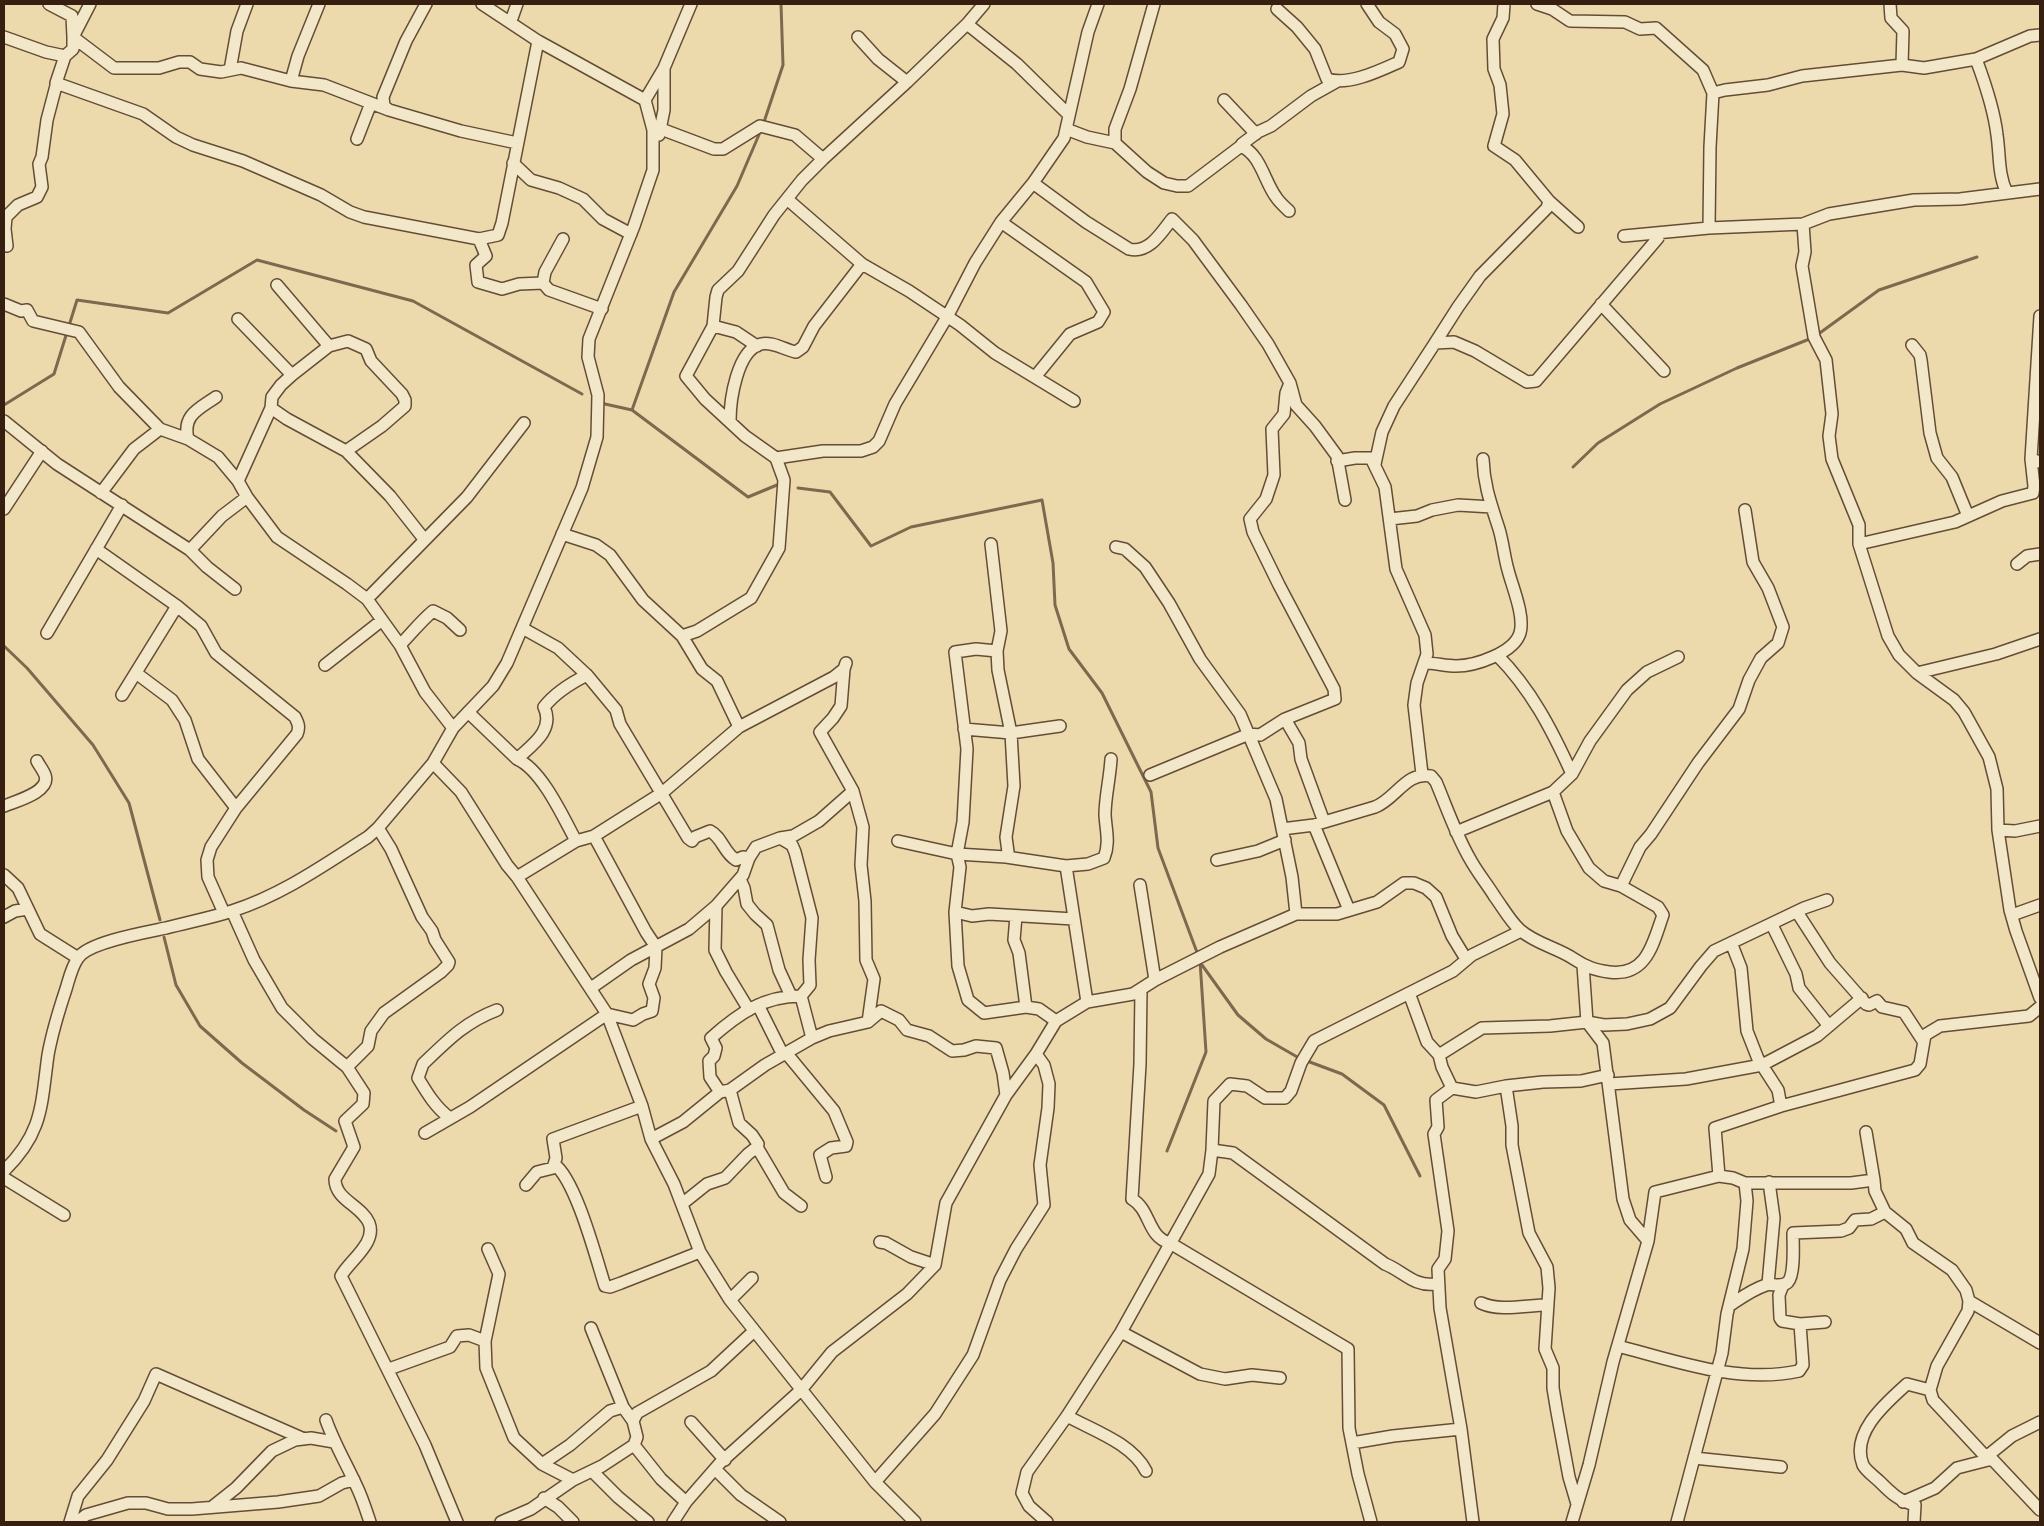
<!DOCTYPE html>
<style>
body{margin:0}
#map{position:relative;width:2044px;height:1526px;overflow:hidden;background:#eddaac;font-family:Vollkorn,serif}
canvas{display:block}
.frame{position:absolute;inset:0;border:5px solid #361e10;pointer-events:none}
</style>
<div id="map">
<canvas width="2044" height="1526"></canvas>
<div class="frame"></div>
</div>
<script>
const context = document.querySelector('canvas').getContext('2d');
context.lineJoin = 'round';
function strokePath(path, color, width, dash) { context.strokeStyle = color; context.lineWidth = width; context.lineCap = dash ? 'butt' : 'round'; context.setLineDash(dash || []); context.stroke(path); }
strokePath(new Path2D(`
 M763,125l20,-60 -2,-61
 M1817,335l62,-45 98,-33
 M605,404l27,6 116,87 29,-12h4
 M4,405l50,-31 23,-74 91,13 89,-53 156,41 169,93
 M632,410l42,-118 63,-106 24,-56
 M1573,467l25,-24 62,-39 77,-36 75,-30
 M798,488l32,4 41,54 40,-19 131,-27 11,63 2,42 14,44 33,44 49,99 7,56 40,107
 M4,646l23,22 66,77 36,58 31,117
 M164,937l12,48 24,41 42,37 62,47 32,21
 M1202,965l36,50 28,24 33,19 43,16 42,31 36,71
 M1167,1151l39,-99 -6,-91`), '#7f684e', 3);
const minor = new Path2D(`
 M49,4l23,12 1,21 41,31h45l20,-6h11l10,7 21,3 20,-4 50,13 33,4 65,25 72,21 56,12
 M90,4l-17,33v12l-8,7 -9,27 87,31 33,23 17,8 50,16 78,34 29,17 14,5 115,22 19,-4 4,-12 36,-182
 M482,4l56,37 107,59
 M1504,4l-1,14 -10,21 1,30 6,16 3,29 -9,32 21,14 34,41 -2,7 -67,68 -22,31 -23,36 19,-1 21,9 52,31 9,-1 122,-143
 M1537,4l15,5 18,12 55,1 15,7 16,-1 47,42 10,23 -3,54 -1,81
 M1890,4l1,14 12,13 -1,34
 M1277,9l20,18 18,22 12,30c21,7 52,-8 72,-17l4,-13 -8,-15 -16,-12 -12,-18
 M511,21l6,-17
 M967,24l50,40 52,51
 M4,37l42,15 19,4
 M858,37l20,22 29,23
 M1976,59c9,24 18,50 21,76 3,20 1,40 10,58
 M230,70l7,-39 10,-27
 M291,81l7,-25 21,-52
 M1713,93l12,-3 43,-5 34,-9 100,-11 22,3 52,-9 54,-23 10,-1
 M1224,100l32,34
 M389,110l-5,-4 -1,-9 23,-56 20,-37
 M661,129l53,20h9l37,-23 35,9 28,24
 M1066,129l21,8 28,6 32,29 17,11 13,3h11l53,-40
 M659,135l5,-25v-41
 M357,139l14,-36
 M1115,143v-14l15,-40 24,-85
 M513,163l18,17 28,8 24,11 20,20 28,15
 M1033,183l53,39 43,27c20,5 32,-16 43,-30l21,21 48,65 27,39 22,39 6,22 19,21 22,30 8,44
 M787,199l75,65 47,27 51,34 35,28 79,48
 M1549,201l29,26
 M1289,211c-4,-4 -10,-9 -13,-14 -12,-16 -15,-42 -35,-51l1,-2 16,-12 13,-6 40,-30 25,-14
 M1001,222l85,60 18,30 -6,10 -28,12 -35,43
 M1803,224l2,28 -3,14 12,71 12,23 6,54 -3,22 3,23 27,66v19l29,92 11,19 18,18 37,27 10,12 25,45 8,32 1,41 12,80 6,21 24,67
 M1624,236l85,-8 94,-4 26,-10 85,-14 46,-1 80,-10
 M479,239l7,17 -10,9 2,17 24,7 17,-5 24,-1
 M563,239l-18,33 -2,11 6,7 53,19
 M7,246l-2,-17 1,-12 12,-12 19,-8 5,-10 -3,-23 3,-7 5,-37 10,-38
 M277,285l52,61
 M4,304l17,7 6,-1 6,11 46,11 40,55 41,42 28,10 30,18 20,24 9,16 30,40 70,47 20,15 33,46 25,47 28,36
 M1601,304l63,67
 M2040,316l-9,143 9,3
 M238,319l54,56
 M713,326l23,6 21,14
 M1912,345l8,10 1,5 9,73 7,25 15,19 16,39
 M4,421l53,43 133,86 32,-34 25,-19
 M730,421c0,-21 7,-71 31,-77 11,-3 24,6 35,8l7,-5 11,-21 48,-62
 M188,439c-6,-24 11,-30 28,-42
 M346,451l36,-25 23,-20v-6l-3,-6 -31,-33 -5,-12 -18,-8 -19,5 -37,29 -11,10 -9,12 -1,11 16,11 59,32 44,45 34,43
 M776,458l47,-7h38l12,-4 6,-6 16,-37 52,-87 28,-54 26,-41 32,-39 31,-45 24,-106 10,-28
 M1337,461l18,-3h16l14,29 11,82 29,66 2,19 -10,29 -3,22 8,69
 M1375,464l7,-32 12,-26 41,-63
 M238,481l33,-73
 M101,493l33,-44 26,-20
 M4,509l38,-58
 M1390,519l27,-3 15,-6 26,-5 34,2
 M562,534l34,11 14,10 33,45 39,36 20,33 15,12 22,46
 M991,544l10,87 -4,20 1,19 13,63 3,53 -8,51 2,15 -2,5
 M1859,544l96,-22 47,-21 31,-8 1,-7 -3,-27
 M1116,547l9,2 20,18 24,36 31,56 40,55 36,85 16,78 4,37
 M96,549l81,57 24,20 15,27 79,64c3,6 5,10 2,17l-61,74 -25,39 -4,13 1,17 16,36
 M190,550l17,17 28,22
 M2017,564l10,-8 13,-2
 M367,599l100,-102 57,-74
 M524,629l34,19 29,27 29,35 4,14 68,114 4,3 3,-4 15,-6c12,6 14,22 26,29l7,-3 6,1
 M47,633l75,-128
 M682,636l15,-5 54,-33 28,-50 5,-68 -8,-22 -31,-22 -40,-37 -19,-23 27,-50 3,-29 2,-7 20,-19 36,-56 28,-35 21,-21 84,-77 60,-58 17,-20
 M400,645c11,-11 20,-23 33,-34l14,7 13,12
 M997,651l-21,-2 -21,3 12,97 -4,73 -6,32 3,13 -5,45 3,54 10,34 16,13 42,-6 13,2 17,12
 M1497,655c34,34 55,75 75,119
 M1425,663c10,0 21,3 31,3 19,0 58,-13 64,-33 5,-17 -8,-47 -12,-63 -4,-14 -5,-28 -9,-41 -8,-25 -15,-43 -16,-70
 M325,665l56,-44
 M844,669l-3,37 -8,12 -13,14 33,59 10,36 -2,38 4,36 1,59 8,19 -6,43
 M136,673l36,27 13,20 13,39 38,49
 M1917,673l79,-19 44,-15
 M122,695l55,-89
 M468,712l49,47c25,11 46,58 59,82
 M1285,719l14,24 2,16 23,63
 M964,729l47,4 49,-7
 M517,759c15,-14 38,-29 27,-52 11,-14 27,-24 43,-32
 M433,763l28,29 46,73 10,12 90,137 35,92 9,33 23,45 26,68 30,48 145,182 40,40
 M1150,775l99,-41 11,1 25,-16 50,-20 -1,-10 -55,-104 -26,-53 -3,-13 16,-20 8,-24 -2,-46 12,-15 2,-21 4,-10
 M4,806c12,-5 47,-14 41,-31 -2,-5 -6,-10 -8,-14
 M1314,825l35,85
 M1282,829l32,-4 61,-18c21,-8 31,-36 56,-31l5,6c11,26 20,53 34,77 7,13 17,25 25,38 8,11 15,24 25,33 16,14 38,18 54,29 12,8 21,11 35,13 38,5 44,-29 54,-57l-5,-8 -37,-21 -17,-5 -15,-13 -22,-37 -14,-39
 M1998,830l17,1 25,-5
 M1456,832l97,-40 19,-18 18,-33 37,-51 20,-18 31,-15
 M780,838l12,7 3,7 17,66 -3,42 1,25 -9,11 11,42
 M898,841l59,13 49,3 60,9 22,-2 16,-6c6,-15 2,-27 1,-43 0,-18 5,-37 6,-56
 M1217,860l41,-9 27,-11
 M1066,866l21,136
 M4,875l14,13 22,46 38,24
 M517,877l59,-36 18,-5 68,-43 77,-66 95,-50 10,-8 2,-6
 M740,879l4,9 3,16 8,10 12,11 12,45 12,26
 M1140,885l15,95
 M1621,886l19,-39 11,-13 47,-71 41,-54 10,-29 12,-22 17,-15 5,-16 -15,-39 -15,-26 -8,-52
 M716,906l-1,44 11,22 23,38
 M232,911l22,49 28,48 31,31 34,28 17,26 -1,11 -18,17 9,26 -19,32c0,21 26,26 34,44 8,20 -20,38 -28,53l84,169 32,77
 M955,912l17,4 17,-2 85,5
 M1797,912l33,51 36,41 3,1 8,-4 5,6 22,5 19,29
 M2012,915l28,-10
 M1016,916l-2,24 5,13 7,54
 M4,917l11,-6 13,-2
 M1773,924l1,5 22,45 3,14 30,38
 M1732,945l9,23 6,63 11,28 20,31 3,16
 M1583,965l4,57 16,21 20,156 7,21 18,21
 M591,988l40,-28 58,-31 27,-23 27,-31 6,-17 7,-11 24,-9 13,-2 26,-15 34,-30
 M1141,990l-1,74 -8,135c19,11 15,38 38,44l178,106 1,79 9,46 13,48
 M1409,993l18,49 12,13 3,12 10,21 -16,12 2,27 -4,7 14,97 -3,28 -7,10 2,39 21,121 12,93
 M758,1005l25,50
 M787,1054l47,57 13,31 -1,4 -15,2 -11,7 6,22
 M1439,1055l43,-27 68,-2 37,-4 17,3 23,-1 23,-5 20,-11 31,-42 13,-15 90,-43 23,-8
 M347,1067l21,-21 3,-15 13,-18 57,-41 7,-7 1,-3 -14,-22 -3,-9 -10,-14 -31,-68 -13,-21
 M1609,1084l77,-5 76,-14 55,-29 45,-38
 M1506,1086l6,40v19l17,88 18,34 2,21 -4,61 8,19v20l4,24 12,65 8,27
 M1452,1088l24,4 30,-6 37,-4 38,-1 27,-6
 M730,1090l9,33 13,12 6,9 -1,3 27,46 17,13
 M720,1092l-10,-15 -1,-16 5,-5 2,-8 -5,-10c27,-24 52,-42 90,-42
 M450,1118c-14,-10 -23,-25 -32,-40l5,-14c24,-23 42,-42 74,-54
 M425,1133l45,-26 137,-93 26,6 10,-6 9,-3 2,-13 -5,-14 6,-16 1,-21 -10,-15 -52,-96
 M651,1139l32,-17 37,-30 10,-2 35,-25 47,-27 17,-7 39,-9 13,-11 18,9 8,10 22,6 23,15 12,-1 12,-4 20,2 7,25 3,22
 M1212,1150l21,3 152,111c18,7 29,23 50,20l4,3
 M554,1164c22,16 42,94 51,122l5,1 11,-4 79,-31
 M4,1171c39,-38 37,-65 44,-116 4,-22 11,-45 18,-66 3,-10 6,-23 12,-31 10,-16 69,-26 88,-30 22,-6 45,-10 66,-17 50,-16 92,-46 136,-74l10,-9 55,-65 20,-35 40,-42 14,-23 75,-175 15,-51 1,-42 -10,-38 1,-18 45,-113 19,-56v-40l-8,-30 19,-32 27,-64
 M1719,1176l-4,-48 66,-22 134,-36 5,-6 5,-29 15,-9 89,-10 11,-9
 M4,1178l60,37
 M1874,1180l1,11 10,21 21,17 7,14 39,27 14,20 3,11 -1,10 -31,55 -7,24 3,10 53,57 6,2 48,51
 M526,1185l11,-13 16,-4 3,-10 -3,-19 89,-33
 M682,1204l25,-20 18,-6 23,-24 9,-7
 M880,1242l6,1 25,14 24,8
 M488,1249l11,25 -14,67 1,27 28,70 28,26 31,16
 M1768,1284l6,-66 -5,-36
 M1783,1285l-4,10 1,23 2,3 18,3 25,-2
 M730,1300l22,-22
 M1969,1301l71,42
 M1481,1303c20,9 45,2 67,2
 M1729,1306c12,-8 22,-16 37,-21 6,-2 16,3 22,-3 7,-8 5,-38 5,-49l48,-2 8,-3 6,-8 16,-1 14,-7
 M591,1328l32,79
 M1121,1332l79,42 25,5 27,-4 28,3
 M1618,1346c58,15 120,38 181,25l4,-6 -3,-41
 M389,1369l61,-22 7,-11 12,-1 16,6
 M1067,1416c25,14 65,27 79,55
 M326,1420c8,23 20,43 30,65 6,12 10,25 14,37
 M691,1422l34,38
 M1352,1443l41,-7 68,-7
 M634,1445l27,34 25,23
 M1986,1457l26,-21 28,-14
 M1694,1458l87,9
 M542,1464l28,-19 40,-34 13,-4 10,14
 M715,1469l26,26 39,27
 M592,1471l26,26 30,25
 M875,1482l60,-68 38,-59 27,-75 16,-31 28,-44 -4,-40 8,-57 1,-24 -5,-19 -8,-11
 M544,1498l14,9 15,15
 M1903,1502l32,-14 22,-20 35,-9
 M212,1507l24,-19 36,-37 23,-11 16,-2 23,4
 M70,1522l8,-26 29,-36 37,-59 12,-27 148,65
 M77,1522l9,-7 42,-12h18l22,6h24l86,-7 41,-6 23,-13 12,-3
 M501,1522l30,-13 42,-29 29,-14 32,-21 3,-8 -4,-16 4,-8 74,-42 43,-40
 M673,1522l13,-20 34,-39 81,-73 31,-38 75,-58 28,-29 11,-62 60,-108 30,-41 20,-33 31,-19 46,-8 22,-14 65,-33 76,-33h41l40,-12 27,-19h10l12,5 10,9 16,39 14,23
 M1047,1522l-18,-16 -7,-13 5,-21 40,-56 54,-84 88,-158 3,-24 2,-49 16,-17 17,2 18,12h20l6,-7 10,-28 13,-22 139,-70 19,-16 49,-24
 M1572,1522l17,-57 24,-103 35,-121 7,-49 64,-16 14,2 12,5h106l23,-3 -8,-48
 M1677,1522l45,-169 5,-39 16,-65 4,-48 -2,-18
 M1914,1522l1,-17c-16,-4 -24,-12 -35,-23 -5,-5 -14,-11 -17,-17 -13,-32 23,-62 44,-81l23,6`);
strokePath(minor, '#644d37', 14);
strokePath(minor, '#f3e7c9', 11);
</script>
